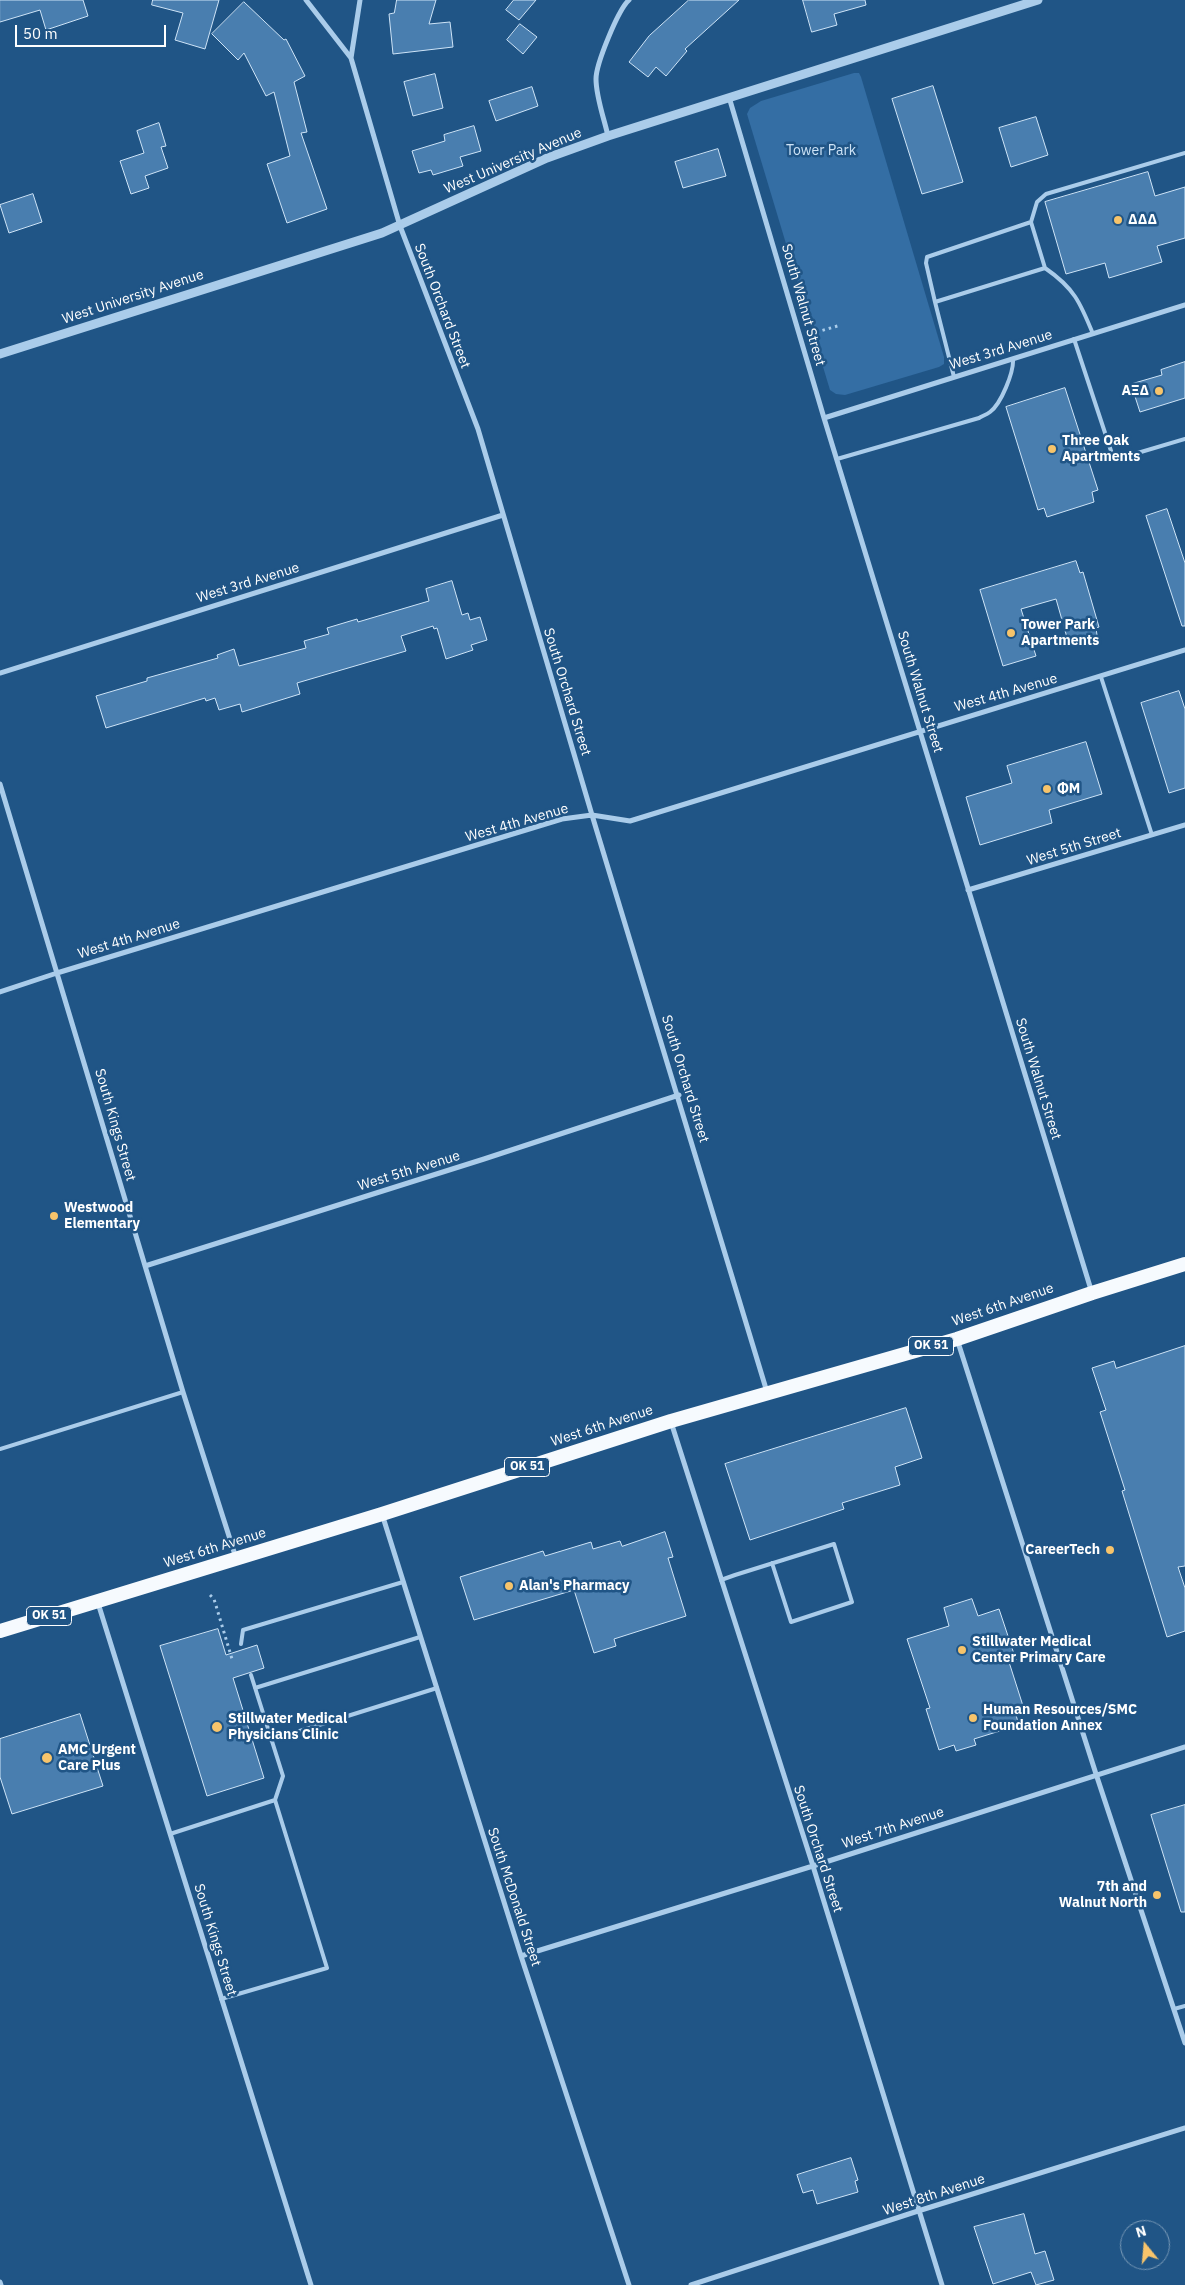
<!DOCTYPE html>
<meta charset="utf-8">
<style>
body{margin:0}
#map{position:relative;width:1185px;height:2285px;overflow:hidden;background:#205586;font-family:"IBM Plex Sans",sans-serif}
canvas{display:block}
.north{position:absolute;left:1120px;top:2220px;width:50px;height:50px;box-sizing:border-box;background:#205586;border:1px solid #7999b6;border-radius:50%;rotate:343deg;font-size:14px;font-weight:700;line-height:20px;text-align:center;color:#fff}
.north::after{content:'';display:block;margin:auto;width:18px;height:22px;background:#f7c46b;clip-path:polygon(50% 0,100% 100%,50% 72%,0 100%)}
.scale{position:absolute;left:15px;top:25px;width:151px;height:22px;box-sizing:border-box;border:2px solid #fff;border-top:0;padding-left:6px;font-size:15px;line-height:18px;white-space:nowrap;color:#fff;-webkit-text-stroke:4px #205586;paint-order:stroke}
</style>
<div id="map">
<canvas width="1185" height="2285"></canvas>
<div class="north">N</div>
<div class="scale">50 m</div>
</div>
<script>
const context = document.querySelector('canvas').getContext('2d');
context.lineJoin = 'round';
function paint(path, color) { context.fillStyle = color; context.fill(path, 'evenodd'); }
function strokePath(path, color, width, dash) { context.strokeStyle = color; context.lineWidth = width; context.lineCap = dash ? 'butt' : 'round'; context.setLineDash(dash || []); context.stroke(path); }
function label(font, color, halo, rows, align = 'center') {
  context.font = font + ' "IBM Plex Sans",sans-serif'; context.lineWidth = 5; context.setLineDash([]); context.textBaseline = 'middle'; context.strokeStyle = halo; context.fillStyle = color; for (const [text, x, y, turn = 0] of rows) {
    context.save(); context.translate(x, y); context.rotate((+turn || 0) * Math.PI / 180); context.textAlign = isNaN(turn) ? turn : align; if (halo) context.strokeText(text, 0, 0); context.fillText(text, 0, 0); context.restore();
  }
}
paint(new Path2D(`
 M854,73h5l2,4 83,280v7l-5,3 -94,28 -9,-1 -6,-4 -83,-276 3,-6 11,-7z`), '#346ea4');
const building = new Path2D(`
 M0,0h83l5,16 -42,14 -6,-20 -40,12z
 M153,0h66l-14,49 -30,-9 8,-27 -31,-8z
 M397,0h39l-7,24 21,-2 3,25 -60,7 -4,-40 5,-1z
 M514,0h22l-17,20 -13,-10z
 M689,0h50l-54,49 2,2 -21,25 -10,-9 -8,10 -19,-15 20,-26z
 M803,0h62l1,5 -32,9 3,11 -25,7z
 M244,2l40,38 2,-1 19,37 -11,6 13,50 -6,1 26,76 -40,14 -20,-59 23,-8 -16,-64 -8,4 -22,-43 -6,7 -26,-26z
 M520,24l17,13 -14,17 -16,-14z
 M435,74l8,34 -30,8 -9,-34z
 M933,86l30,96 -41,12 -30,-95z
 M532,87l6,19 -42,15 -7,-20z
 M1036,117l12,38 -37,12 -12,-39z
 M159,123l7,23 -5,1 7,21 -23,8 4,12 -18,6 -11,-33 24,-8 -7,-22z
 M474,126l7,25 -21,6 3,9 -30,9 -2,-5 -12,3 -7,-22 33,-10 -1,-6z
 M718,149l8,27 -43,12 -8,-26z
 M1148,172l7,24 30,-9v51l-28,8 5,16 -53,16 -4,-15 -39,11 -21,-72z
 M33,194l9,28 -33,11 -9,-28z
 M1185,362v36l-45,14 -9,-28 31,-9 -1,-5z
 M1065,388l33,102 -6,2 2,10 -47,15 -3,-9 -6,2 -32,-103z
 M1167,509l18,54v63h-3l-36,-110z
 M1076,561l4,12 3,-1 16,55 -3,1 1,7 -29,6 -12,-42 -35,10 15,47 -33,10 -23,-76z
 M452,581l10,34 6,-2 2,7 10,-3 7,23 -16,5 2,5 -27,9 -9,-31 -3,1 -1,-3 -32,10 5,15 -109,32 3,11 -58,18 -2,-8 -21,6 -4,-12 -9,3 -1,-3 -99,30 -10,-32 51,-15v-3l71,-20 -1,-3 17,-6 5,17 67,-18 -2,-7 25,-7 -2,-6 30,-9 1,3 71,-21 -3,-12z
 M1179,691l6,18v79l-16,5 -28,-90z
 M1086,742l16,52 -53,16 3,13 -72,22 -14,-48 46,-14 -5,-17z
 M1185,1346v220l-7,1 7,21v43l-18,6 -45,-146 3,-1 -25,-78 6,-2 -14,-42 22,-7 2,7z
 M906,1408l16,50 -27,9 5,18 -58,18 2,6 -94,31 -25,-76z
 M665,1532l8,25 -5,1 18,58 -72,23 2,7 -22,7 -20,-63 -100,30 -14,-43 83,-26 2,5 46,-14 2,7 27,-8 2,5z
 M972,1599l6,17 21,-7 17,51 -7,2 15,47 -9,3 4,13 -45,14 2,6 -20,6 -2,-6 -15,5 -13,-41 4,-1 -23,-69 42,-13 -5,-18z
 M218,1629l8,26 31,-10 7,23 -31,10 31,100 -57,18 -47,-150z
 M80,1714l23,72 -91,28 -12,-37v-38z
 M1185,1805v107h-4l-30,-97z
 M851,2158l7,22 -3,1 3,11 -41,12 -4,-14 -10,3 -6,-18z
 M1024,2214l11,40 10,-3 9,29 -18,5 -5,-13 -38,12 -19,-57z`);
paint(building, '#497eaf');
strokePath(building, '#cee4f7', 1);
strokePath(new Path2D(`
 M810,334l31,-9
 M210,1595l4,4 18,60`), '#aaccea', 3, [2.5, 4]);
strokePath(new Path2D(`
 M1031,222l6,-20 9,-8 139,-41
 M935,302l-9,-39 1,-6 104,-35 14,46
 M1074,339l40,121 71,-21
 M954,377l-19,-75 110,-34c29,20 35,34 48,66
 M837,459l142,-41c3,-2 7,-3 11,-6 11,-8 24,-40 23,-53
 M1101,677l51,158
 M0,1449l183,-57
 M721,1580l14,-5 99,-31 18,58 -61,20 -19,-59
 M241,1644l2,-14 160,-48
 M251,1675l32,101 -8,24
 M255,1688l165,-51
 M271,1740l166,-52
 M170,1834l105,-34 52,168 -106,31
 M1174,2009l11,-3`), '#aaccea', 4);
strokePath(new Path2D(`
 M306,0l45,58
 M360,0l-9,58 49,168 78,203 114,386 175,577
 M729,97l95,321 268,875
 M608,136c-4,-18 -12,-39 -12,-57 0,-15 22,-69 33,-79
 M824,418l361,-113
 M0,673l503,-158
 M0,784l183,608 53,166
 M968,890l217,-65
 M0,992l57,-19 505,-154 30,-4 38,6 555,-171
 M145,1266l339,-107 195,-64
 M957,1339l139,435 89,269
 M671,1422l142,444 129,419
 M382,1514l139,442 108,329
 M98,1603l213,682
 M521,1956l292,-90 372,-119
 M0,2282l1,3
 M691,2285l227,-74 267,-83`), '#aaccea', 5);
strokePath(new Path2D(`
 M0,354l382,-121 165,-75 61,-22 430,-136`), '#aaccea', 9);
strokePath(new Path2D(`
 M0,1631l382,-117 289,-93 286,-82 135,-46 93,-29`), '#f6fafe', 14);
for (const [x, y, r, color] of [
 [1118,220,5,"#f7c46b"],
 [1159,391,5,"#f7c46b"],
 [1052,449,5,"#f7c46b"],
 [1011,633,5,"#f7c46b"],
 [1047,789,5,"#f7c46b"],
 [54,1216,5,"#f7c46b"],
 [1110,1550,5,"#f7c46b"],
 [509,1586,5,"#f7c46b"],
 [962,1650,5,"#f7c46b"],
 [973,1718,5,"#f7c46b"],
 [217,1727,6,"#f7c46b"],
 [47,1758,6,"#f7c46b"],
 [1157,1895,5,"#f7c46b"]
]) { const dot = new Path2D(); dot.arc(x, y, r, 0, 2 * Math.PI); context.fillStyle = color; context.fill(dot); strokePath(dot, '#205586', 2); }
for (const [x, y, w] of [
 [931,1346,45],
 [527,1467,45],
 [49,1616,45]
]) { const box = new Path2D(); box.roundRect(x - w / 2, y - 9.5, w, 19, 4); context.fillStyle = '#205586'; context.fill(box); strokePath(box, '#fff', 1); }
label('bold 12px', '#fff', null, [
 ["OK 51",931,1346],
 ["OK 51",527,1467],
 ["OK 51",49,1616]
]);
label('14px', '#cee4f7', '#205586', [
 ["Tower Park",821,151]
]);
label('14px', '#fff', '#205586', [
 ["West University Avenue",513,161,-23],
 ["West University Avenue",133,297,-18],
 ["South Walnut Street",803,305,74],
 ["South Orchard Street",442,306,69],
 ["West 3rd Avenue",1001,350,-17],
 ["West 3rd Avenue",248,583,-17],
 ["South Orchard Street",567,692,73],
 ["South Walnut Street",920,692,73],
 ["West 4th Avenue",1006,693,-16],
 ["West 4th Avenue",517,823,-16],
 ["West 5th Street",1074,847,-17],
 ["West 4th Avenue",129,939,-17],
 ["South Orchard Street",685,1079,73],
 ["South Walnut Street",1038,1079,73],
 ["South Kings Street",115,1125,74],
 ["West 5th Avenue",409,1171,-17],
 ["West 6th Avenue",1003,1305,-19],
 ["West 6th Avenue",602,1426,-18],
 ["West 6th Avenue",215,1548,-17],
 ["West 7th Avenue",893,1828,-18],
 ["South Orchard Street",818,1849,72],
 ["South McDonald Street",514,1897,72],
 ["South Kings Street",215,1940,73],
 ["West 8th Avenue",934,2195,-18]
]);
label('bold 14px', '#fff', '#205586', [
 ["ΔΔΔ",1128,220],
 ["ΑΞΔ",1149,391,"right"],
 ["Three Oak",1062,441],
 ["Apartments",1062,457],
 ["Tower Park",1021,625],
 ["Apartments",1021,641],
 ["ΦΜ",1057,789],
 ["Westwood",64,1208],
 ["Elementary",64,1224],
 ["CareerTech",1100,1550,"right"],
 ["Alan's Pharmacy",519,1586],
 ["Stillwater Medical",972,1642],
 ["Center Primary Care",972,1658],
 ["Human Resources/SMC",983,1710],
 ["Foundation Annex",983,1726],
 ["Stillwater Medical",228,1719],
 ["Physicians Clinic",228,1735],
 ["AMC Urgent",58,1750],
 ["Care Plus",58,1766],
 ["7th and",1147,1887,"right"],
 ["Walnut North",1147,1903,"right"]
], 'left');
</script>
